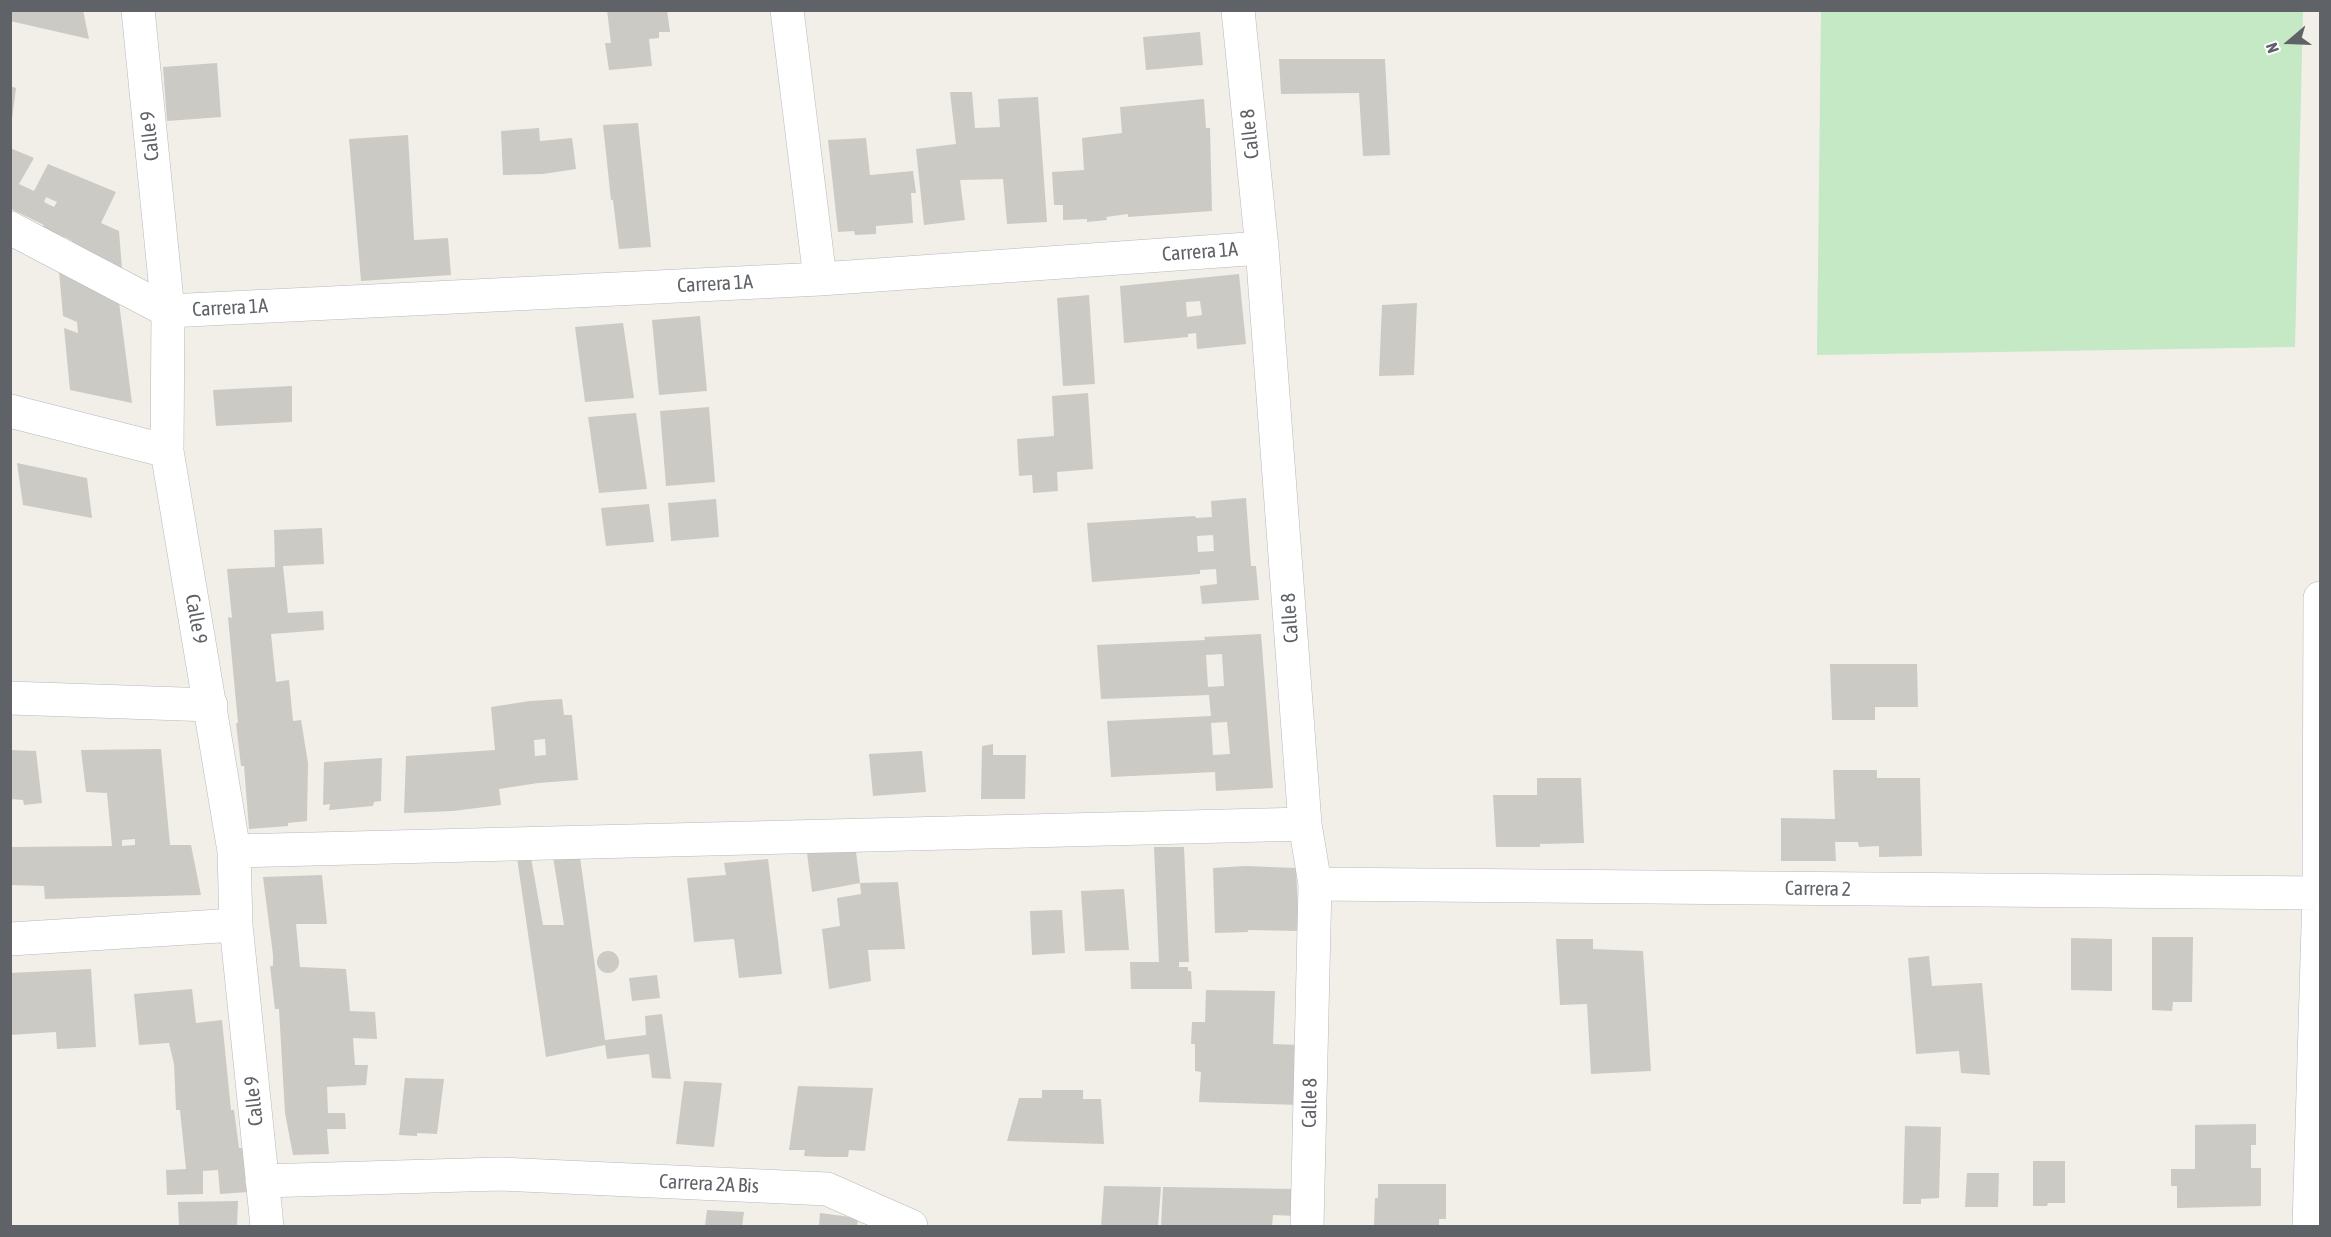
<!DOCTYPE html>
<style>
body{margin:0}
#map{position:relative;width:2331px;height:1237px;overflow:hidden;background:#f1efe8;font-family:"Asap Condensed",sans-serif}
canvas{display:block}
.frame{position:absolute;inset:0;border:12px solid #5f6368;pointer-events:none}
.north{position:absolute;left:2259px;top:12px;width:60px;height:60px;-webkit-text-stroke:4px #fff;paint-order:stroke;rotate:251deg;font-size:16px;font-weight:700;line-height:24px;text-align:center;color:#5f6368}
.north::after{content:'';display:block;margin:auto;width:21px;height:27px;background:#5f6368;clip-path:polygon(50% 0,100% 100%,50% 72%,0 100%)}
</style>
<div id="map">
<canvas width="2331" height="1237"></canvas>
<div class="frame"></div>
<div class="north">N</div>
</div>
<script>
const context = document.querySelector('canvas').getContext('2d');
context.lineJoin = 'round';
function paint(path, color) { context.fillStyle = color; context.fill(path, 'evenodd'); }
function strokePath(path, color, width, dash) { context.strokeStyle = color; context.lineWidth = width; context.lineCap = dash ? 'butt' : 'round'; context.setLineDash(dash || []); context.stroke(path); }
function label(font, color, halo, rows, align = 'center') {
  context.font = font + ' "Asap Condensed",sans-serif'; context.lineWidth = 5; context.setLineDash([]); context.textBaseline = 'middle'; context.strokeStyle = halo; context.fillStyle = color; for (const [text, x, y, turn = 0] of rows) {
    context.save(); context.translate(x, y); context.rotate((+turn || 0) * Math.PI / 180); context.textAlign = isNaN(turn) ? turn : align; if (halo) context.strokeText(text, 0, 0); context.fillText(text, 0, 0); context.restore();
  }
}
paint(new Path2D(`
 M1821,11h482l-8,336 -478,8z`), '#c5e8c5');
paint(new Path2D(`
 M10,10h73l6,29 -79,-18z
 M607,10h60l3,22h-11v6l-10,1 3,27 -43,4 -4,-27h6z
 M1200,32l3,33 -57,5 -3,-33z
 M1279,59h106l5,96 -27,1 -4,-63 -78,1z
 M217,63l4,54 -54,4 -4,-54z
 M10,86l6,2 -4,31h-2z
 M950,92h22l3,36 25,-1 -2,-28 40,-2 9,125 -40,2 -4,-45 -43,1 5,40 -41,5 -8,-76 40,-5z
 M1204,99l2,29h4l2,83 -84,6v-3l-22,3 1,3 -20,2v-3l-24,1v-15h-9l-2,-33 32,-2 -2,-32 40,-5 -2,-26z
 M638,123l13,124 -32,2 -6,-49h-2l-8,-75z
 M539,128l1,13 32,-3 4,31 -33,5 -40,1 -2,-44z
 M408,135l6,105 34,-2 3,37 -90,6 -12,-142z
 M866,138l4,37 43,-4 3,22h-5l2,30 -37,3v8l-21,1 -1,-4 -16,1 -10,-92z
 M10,148l24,10 -15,26 15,7 14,-27 68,28 -15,31 18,8 3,38 -51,-25 1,-3 -7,-4 -1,4 -22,-14 2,-2 -31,-15 -3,-3zM46,197l11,5 -3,5 -10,-5z
 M59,271l60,31 13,101 -62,-13 -6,-62 14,5 -1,-11 -14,-6z
 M1239,274l7,70 -49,5 -1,-16 -8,1v3l-64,6 -4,-57zM1200,301l2,14 -15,2 -1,-15z
 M1089,295l6,89 -32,2 -6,-88z
 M1417,303l-3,72 -35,1 3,-71z
 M700,316l7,75 -48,4 -7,-75z
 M623,323l11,75 -49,4 -10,-75z
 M292,386v36l-76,4 -3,-36z
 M1088,393l5,76 -36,3 1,19 -25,2 -1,-18 -13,1 -2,-37 37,-3 -2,-40z
 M709,407l6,75 -49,4 -6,-75z
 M636,413l11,76 -48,4 -11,-76z
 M17,463l70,15 5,40 -69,-13z
 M1246,498l5,68h5l3,34 -57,4 -2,-18 17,-2 -1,-15 -16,1v4l-108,8 -5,-59 108,-7 1,2 16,-1 -1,-16zM1213,535l1,16 -16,1 -1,-16z
 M716,499l3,38 -48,4 -3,-38z
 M649,504l5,38 -48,4 -5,-38z
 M322,528l2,36 -41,2 5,47 35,-2 1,19 -53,4 5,48 13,-2 4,41 8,-1 7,43 -1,58 -19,2v3l-39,3 -5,-63h-3l-5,-43h2l-10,-106 4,1 -5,-49 48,-2 -1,-37z
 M1261,634l12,154 -57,3 -1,-19 -104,5 -4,-56 104,-5 -2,-21 -108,4 -4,-54 108,-5 -1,-3zM1222,654l2,32 -16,1 -2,-32zM1227,722l3,32 -17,1 -2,-32z
 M1830,664h87l1,43h-43v13h-43z
 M562,699l2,16h8l6,65 -40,3 -39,6 2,16 -48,6 -49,2 2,-57 89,-6 -4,-43 39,-6zM545,739l1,16 -11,1 -1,-16z
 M993,744v11h33l-1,44h-44l1,-53z
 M161,749l9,96h21l10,50 -156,4 -1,-13 -34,-1v-38l102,-1 -5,-53 -21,-1 -5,-42zM135,839v6l-13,1v-6z
 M10,750l26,1 6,52 -18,2 -1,-5 -13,-1z
 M922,751l4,41 -53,4 -4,-42z
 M382,758l-1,43 -7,1 -1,4 -44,4 1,-6 -7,1 1,-43z
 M1833,770h44v8h43l2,78 -43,1v-11l-20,1 -1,-5h-23l1,19h-55v-43l54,1z
 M1537,778h44l3,65 -44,1v3h-44l-3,-52h44z
 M1154,847h30l5,115h-10v5h9v4h3l1,18h-61l-1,-27h29z
 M856,852l4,31 -48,9 -5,-39z
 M553,857h27l25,183 41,-5 -1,-19 17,-2 9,65 -19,-1 -3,-24 -42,5 -2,-14 -59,12 -29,-199h14l12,67h21z
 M768,859l14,115 -43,4 -5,-39 -40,3 -7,-64 39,-3 -2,-12z
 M1245,866l51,2 3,63 -51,-1v2l-33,1 -2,-65z
 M322,875l5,49h-31l4,43 46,2 4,42 25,1 2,27 -24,-1 2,27h13l-2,20 -39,2 1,26h17l1,16h-19l2,25 -36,1 -8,-42 -6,-104h-4l-5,-43h3v-11l-10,-78z
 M898,882l7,67 -37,1 3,31 -42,8 -7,-60 18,-3 -3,-28 24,-4 -1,-11z
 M1124,889l5,61 -44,1 -4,-60z
 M1062,910l3,43 -33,2 -2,-44z
 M2152,937h41l-1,65h-19l-1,9 -20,-1z
 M2071,938l41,1v52l-41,-1z
 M1556,939h37v10l50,2 8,120 -60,3 -4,-70 -27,1z
 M597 962a11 11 0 1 1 22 0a11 11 0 1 1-22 0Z
 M1929,956l3,30 50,-3 8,92 -29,-2 -2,-22 -43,3 -8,-96z
 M91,969l5,78 -39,2 -1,-17 -46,3v-62z
 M657,975l3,23 -28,3 -3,-23z
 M192,989l4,34 26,-3 9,90h3l5,38h6l3,44 -28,2 -2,-24 -15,1v23l-36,1 -1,-25 20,-1 -6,-59h-4l-2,-46 -5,-21 -30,2 -5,-51z
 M1206,990l69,1 -2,53 29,1 -2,60 -101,-3 2,-30 -6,-1v-27h-4l1,-22h13z
 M405,1078l39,1 -7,55 -20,-1v3l-18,-1z
 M684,1081l38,2 -8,64 -38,-3z
 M798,1086l75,2 -8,63 -16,-1 -1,7h-22l-22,-1 1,-6h-16z
 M1042,1090h41v9h18l3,45 -97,-3 12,-43h23z
 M2256,1124v21h-5v23h10v38l-84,2v-22h-6v-17h24v-44z
 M1905,1126l36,1 -2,71 -18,1v5h-18z
 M2033,1161h32v42h-17l-1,3h-14z
 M1967,1173h32l-1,34h-33z
 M1378,1184h68v35h-7v7h-65l1,-28h3z
 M1104,1186l57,1 -3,39h-57z
 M1163,1187l134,2v27l-24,-1 -1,11h-111z
 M238,1201l-1,25h-58l-1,-24z
 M707,1210l37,2 -2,14h-37z
 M820,1213l38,5 -1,8h-38z`), '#cccac5');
const street = new Path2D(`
 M138,10l30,301 -1,140 67,400 2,74 31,301
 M787,10l33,269
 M1238,10l24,238 43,576 10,60 -8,342
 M10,228l158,83
 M168,311l652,-32 442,-31
 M10,411l157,40
 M10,698l201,7
 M234,851l1071,-27
 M1315,884l1005,9
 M10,939l226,-14
 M262,1181l238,-7 327,15 84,37
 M2309,1226l10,-333 1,-295`);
strokePath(street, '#b5b8bc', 34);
strokePath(street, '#fff', 33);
label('20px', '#5f6368', '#fff', [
 ["Calle 8",1250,134,-96],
 ["Calle 9",150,136,-96],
 ["Carrera 1A",1200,252,-4],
 ["Carrera 1A",715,284,-3],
 ["Carrera 1A",230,308,-3],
 ["Calle 8",1290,618,-94],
 ["Calle 9",196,619,80],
 ["Carrera 2",1818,889,1],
 ["Calle 9",254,1101,-96],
 ["Calle 8",1310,1103,-89],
 ["Carrera 2A Bis",709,1184,3]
]);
</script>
